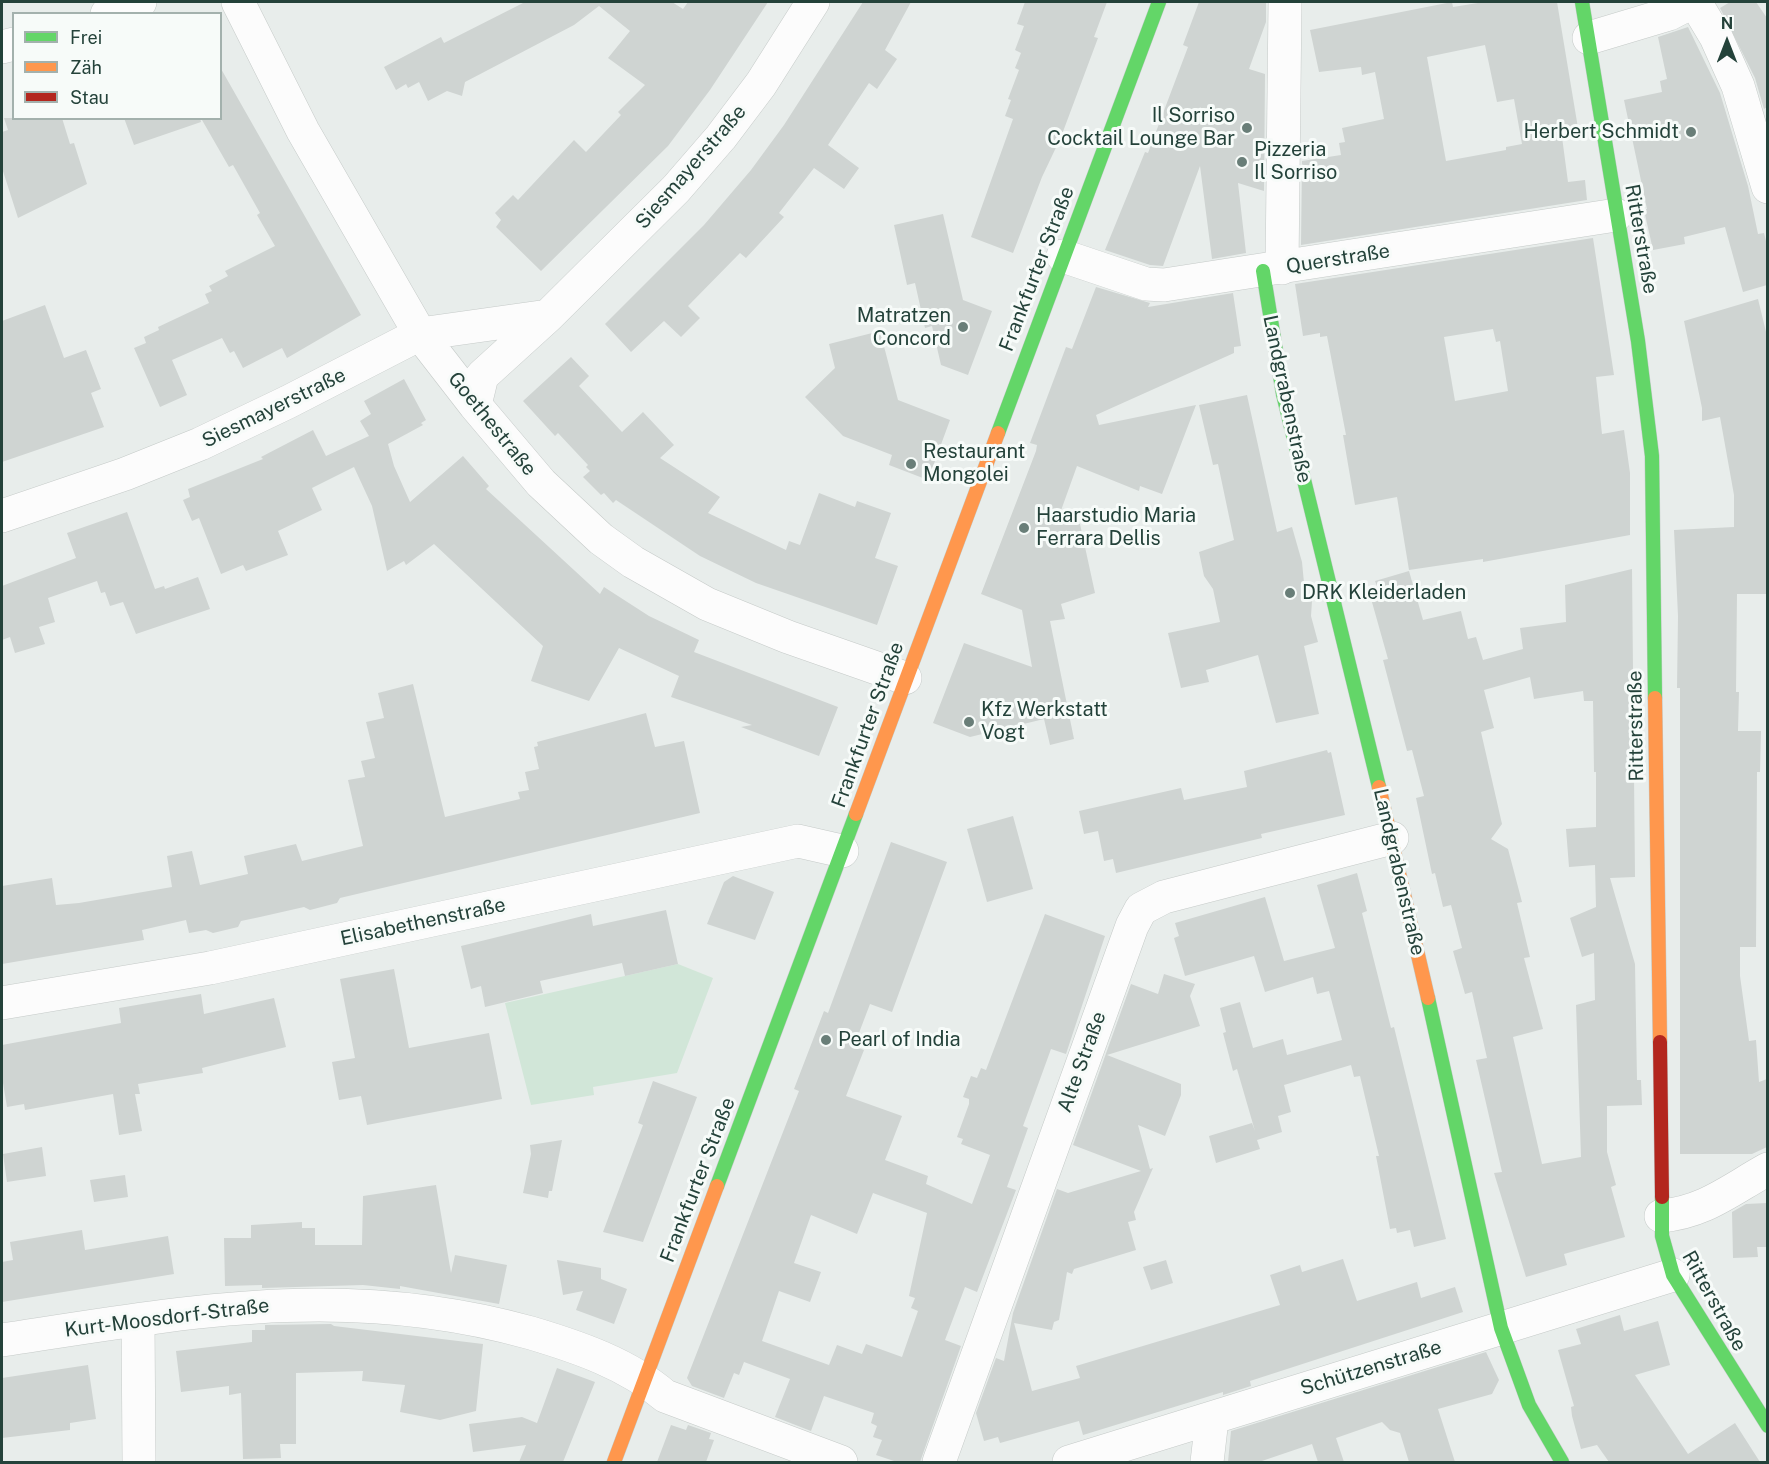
<!DOCTYPE html>
<meta charset="utf-8">
<style>
body{margin:0}
#map{position:relative;width:1769px;height:1464px;overflow:hidden;background:#e8edeb;font-family:"Public Sans",sans-serif}
canvas{display:block}
.frame{position:absolute;inset:0;border:3px solid #24423a;pointer-events:none}
.legend{position:absolute;left:12px;top:12px;width:210px;height:108px;box-sizing:border-box;background:#f7fbf9;border:2px solid #a3b1ad;margin:0;padding:8px 10px;list-style:none;font-size:18px;color:#24423a}
.legend li{display:flex;align-items:center;gap:12px;height:30px}
.legend b{width:30px;border:2px solid #a3b1ad}
.north{position:absolute;left:1697px;top:12px;width:60px;height:60px;-webkit-text-stroke:4px #f7fbf9;paint-order:stroke;rotate:0deg;font-size:16px;font-weight:700;line-height:24px;text-align:center;color:#24423a}
.north::after{content:'';display:block;margin:auto;width:21px;height:27px;background:#24423a;clip-path:polygon(50% 0,100% 100%,50% 72%,0 100%)}
</style>
<div id="map">
<canvas width="1769" height="1464"></canvas>
<div class="frame"></div>
<ul class="legend">
<li><b style="height:8px;background:#63d668"></b>Frei</li>
<li><b style="height:8px;background:#ff974d"></b>Zäh</li>
<li><b style="height:8px;background:#b3261e"></b>Stau</li>
</ul>
<div class="north">N</div>
</div>
<script>
const context = document.querySelector('canvas').getContext('2d');
context.lineJoin = 'round';
function paint(path, color) { context.fillStyle = color; context.fill(path, 'evenodd'); }
function strokePath(path, color, width, dash) { context.strokeStyle = color; context.lineWidth = width; context.lineCap = dash ? 'butt' : 'round'; context.setLineDash(dash || []); context.stroke(path); }
function label(font, color, halo, rows, align = 'center') {
  context.font = font + ' "Public Sans",sans-serif'; context.lineWidth = 6; context.setLineDash([]); context.textBaseline = 'middle'; context.strokeStyle = halo; context.fillStyle = color; for (const [text, x, y, turn = 0] of rows) {
    context.save(); context.translate(x, y); context.rotate((+turn || 0) * Math.PI / 180); context.textAlign = isNaN(turn) ? turn : align; if (halo) context.strokeText(text, 0, 0); context.fillText(text, 0, 0); context.restore();
  }
}
paint(new Path2D(`
 M678,964l35,14 -36,95 -84,14 1,8 -63,10 -26,-102z`), '#d1e6d8');
paint(new Path2D(`
 M525,2h147l11,7 5,-7h80l-58,88 -42,56 -127,125 -45,-44 5,-7 -6,-7 18,-18 5,5 56,-60 12,12 35,-37 -3,-3 27,-27 -37,-27 22,-27 -31,-25 -25,19 -109,57 -3,14 -15,-5 -19,10 -9,-19 -11,6 -2,-4 -10,6 -12,-23 57,-30 3,6z
 M863,2h48l-26,48 12,9 -20,30 -8,-6 -41,62 31,23 -15,21 -30,-21 -35,45 5,4 -38,41 -6,-5 -52,53 12,12 -19,19 -17,-16 -33,31 -26,-28 99,-99 47,-55 33,-45z
 M1025,2h82l-13,35 4,1 -37,99 -19,40 -29,76 -42,-16 42,-118 -8,-3 6,-16 -3,-1 11,-29 -4,-2 6,-15 -6,-3 9,-24 -7,-2z
 M1199,2h67v20l-17,47 16,5 -1,117 -26,-8 8,70 -34,6 -12,-93 -37,100 -13,-1 -45,-15 40,-98 3,1 40,-106 -5,-2z
 M1452,2l1,5 31,-5h73l22,132 -17,3 6,45 17,-2 2,20 -286,45 1,-84 39,-6 -2,-12 6,-1 -3,-14 42,-9 -9,-47 -13,3 -1,-8 -42,5 -9,-42zM1485,45l12,57 17,-3 8,45 -16,3v3l-60,11 -19,-104z
 M1730,2h26l11,16v89l-3,2 -9,-31 -35,-70z
 M1688,27l32,66 28,93 10,48 6,-1 3,12v40l-24,7 -18,-65 -41,10 1,7 -32,6 -9,-40 3,-1 -23,-109 38,-8 -2,-11 7,-2 -9,-42z
 M220,67l141,248 -74,43 -5,-10 -39,20 -9,-17 -4,2 -8,-15 -50,22 15,35 -27,12 -26,-59 12,-5 -2,-6 15,-7 -1,-3 51,-24 -4,-9 7,-3 -3,-5 19,-10 -3,-5 50,-25 -18,-31 3,-2 -27,-48 -4,2 -27,-47 18,-2z
 M4,118h58l8,26 4,-1 13,41 -69,34 -16,-50v-36l6,-2z
 M124,118h76l1,4 -67,23z
 M943,214l20,86 29,11 -24,64 -27,-10 -9,-39 -7,2 -10,-45 -8,2 -13,-60z
 M1593,238l21,137 -18,2 6,57 22,-4 6,43v62l-147,27v-3l-74,11 -12,-73 -42,8 -12,-70h3l-19,-99 -7,1v-4l-17,3 -8,-52zM1493,329l3,13 4,-1 8,50 -53,10 -11,-64z
 M1096,287l54,16 -2,4 85,-14 8,53 -7,1v6l-138,62 3,10 97,-20 -34,89 -22,-8 -1,5 -62,-25 -18,50 21,8 15,69 -34,11 4,15 -15,2 24,118 -24,6 -6,-26 -74,18 -37,-14 31,-80 68,24 -10,-57 -41,-16 55,-143 1,-6 -7,-2 36,-96 6,2z
 M1758,299l9,37v258h-30l-1,98h3l-1,39h23l-1,41h-3l-1,175h-16v29l9,65 7,-1 3,42 8,-3v68l-15,7h-72v-466h-3l1,-72 -4,-86 60,-3v-32l-14,-78 -18,4v-13l-18,-87z
 M45,305l19,53 22,-8 15,39 -10,4 13,34 -102,35v-141z
 M880,331l18,69 52,20 -22,60 -39,-15 3,-10 -49,-19 -38,-39 30,-29 -6,-24z
 M571,357l18,19 -10,10 43,46 21,-20 31,33 -14,13 60,39 -12,16 78,37 3,-9 11,4 19,-52 36,14 2,-6 34,12 -16,45 23,8 -21,59 -121,-42 -56,-27 -84,-56 -3,3 -9,-10 -3,2 -18,-18 7,-6 -4,-4 2,-2 -30,-32 -3,3 -32,-35z
 M404,379l22,41 -5,3 2,2 -35,19 6,22 16,36 53,-46 26,30 -3,3 114,105 4,-7 45,29 50,24 -5,12 144,55 -19,49 -78,-29 11,-2 -81,-28 8,-21 -60,-28 -30,53 -58,-20 12,-35 -109,-102 -28,21 -2,-4 -17,10 -15,-65 -18,-39 -42,21 10,22 -44,21 10,24 -42,16 -3,-6 -22,9 -22,-56 -7,3 -9,-21 7,-3 -2,-8 75,-30 -2,-2 52,-27 13,26 43,-20 -9,-15 11,-7 -7,-13z
 M1247,395l30,137 15,-5 10,35 2,21 8,18 -1,15 7,26 -14,4 15,68 -43,9 -18,-68 -52,15 3,12 -28,6 -13,-55 52,-11 -7,-33 -9,-13 -5,-24 35,-12 -16,-76 -5,1 -14,-60z
 M127,512l28,77 9,-3 1,3 33,-12 12,32 -74,25 -13,-32 -13,4 -5,-14 -4,1 -4,-12 -49,17 7,24 -16,5 6,17 -30,9 -5,-16 -8,3v-54l74,-28 -9,-25z
 M1632,569l3,308 -25,1 25,86 2,116h4l1,25 -35,1v46l9,33 -5,2 14,50 -61,17 3,11 -41,12 -32,-104 8,-1 -26,-112 11,-2 -15,-66 -7,2 -12,-43 9,-3 -11,-43 -8,2 -8,-34 -3,1 -16,-76 8,-2 -12,-46 -5,1 -24,-91 5,-1 -20,-71 9,-2 -2,-5 34,-10 14,49 38,-9 7,28 8,-2 7,23 40,-11 -3,-21 46,-6 -1,-37zM1530,677l4,22 49,-8 1,10h9l1,71h2v55l-30,2 3,38 26,-2 1,42 -26,11 12,39 12,-4 1,47 -19,5 5,152 -39,7 -29,-127 30,-8 -19,-71 6,-1 -13,-54 5,-1 -14,-53 -17,-10 11,-15 -21,-92 13,-4 -10,-38z
 M413,684l32,133 75,-18 -2,-7 11,-2 -4,-18 14,-3 -5,-22 4,-1 -1,-4 109,-29 9,34 29,-6 16,72 -360,85 -3,5 -27,7 -6,-3 -44,10 -19,4 -3,6 -25,6 -7,-3 -17,3 -3,-13 -44,10 2,10 -142,24v-78l50,-8 4,27 23,-2 93,-16 -5,-31 25,-5 8,34 48,-11 -4,-18 52,-12 6,17 61,-15 -15,-66 17,-3 -4,-16 14,-3 -9,-36 18,-4 -6,-25z
 M1327,750l1,3 3,-1 14,63 -84,19 1,4 -146,35 -3,-14 -9,2 -6,-30 -14,3 -5,-23 102,-23 3,12 63,-13 -3,-16z
 M1013,816l20,73 -46,13 -20,-73z
 M891,842l56,20 -55,150 -22,-8 -16,42 10,4 -18,46 56,20 -17,44 43,16 -2,8 46,20 18,-49 -29,-11 2,-5 -6,-2 12,-33v-5l-6,-2 8,-21 6,2 4,-10 5,2 59,-156 60,22 -39,118 -15,-5 -28,77 5,2 -21,59 9,3 -39,102 -12,-5 -20,53 16,6 -41,116h-23l-21,-7 6,-15 -9,-3 4,-11 -6,-3 3,-10 -50,-17 -13,35 -36,-14 15,-38 -46,-17 -5,13 -5,-2 -10,25 -32,-12 -5,-8 112,-287 -5,-2 30,-78 4,2zM873,1193l54,20 -18,83 6,2 -4,10 7,3 -16,46 -36,-13 -4,10 -25,-9 -8,20 -67,-24 17,-50 31,11 11,-30 -27,-9 17,-48 46,19z
 M1357,873l10,38 -5,2 29,115 3,-1 52,212 -32,8 -4,-17 -13,3 -1,-5 -6,1 -14,-73h3l-19,-80 -6,1 -3,-12 -67,20 7,27 -13,4 4,16 -25,8 3,9 -44,14 -7,-27 43,-13 3,8 -18,-62 -4,2 -10,-38 3,-1 -6,-24 20,-6 13,46 30,-9 4,16 55,-15 -13,-49 -12,3 -4,-17 -48,15 -11,-36 -69,20 -11,-38 5,-2 -4,-13 90,-26 19,64 51,-13 -18,-63z
 M733,876l41,16 -19,48 -48,-16 17,-42z
 M666,910l12,54 -53,12 -3,-13 -82,18 3,12 -58,14 -4,-21 -10,3 -10,-43 130,-32 2,12z
 M394,969l15,79 80,-15 13,66 -135,26 -6,-29 -22,4 -7,-38 23,-4 -15,-79z
 M1164,974l31,10 -5,12 10,30 -93,29 74,29v11l-16,41 -27,-11 12,44 3,-1 -19,44 2,8 -8,2 8,28 -62,19 -2,5 -5,-2 -8,48 -5,2 -2,8 -38,-7 18,68 48,-13 -4,-12 204,-61 -10,-30 30,-10 2,7 41,-13 14,42 60,-19 4,16 34,-11 8,25 -213,69 1,5 -28,9v-3l-140,43 -4,-14 -79,22 -2,-6 -14,4 -8,-28 20,-55 8,3 9,-48 44,-124 11,4 73,-22 -68,-26 58,-161 27,10z
 M201,994l3,20 70,-16 12,49 -84,21 1,5 -65,11 2,10h-5l7,37 -23,4 -6,-41 -88,16 -1,-6 -17,3 -5,-30v-32l119,-22 -2,-15z
 M653,1081l44,16 -54,145 -40,-10 40,-107 -5,-2z
 M562,1140l-10,51h-3l-1,7 -25,-5 8,-39 -1,-9z
 M42,1147l4,29 -39,6 -4,-28z
 M125,1175l3,22 -34,5 -4,-22z
 M436,1185l15,88 4,-18 52,10 -8,39 -99,-18v3l-37,-4 -101,3v-3l-37,1 -1,-48h27v-13l51,-3v6h13v17h47l1,-49z
 M1767,1203v44h-10l1,10 -25,1 -1,-46 14,-8z
 M82,1230l3,20 83,-14 6,38 -172,28v-40l11,-2 -3,-18z
 M557,1260l44,8v11l26,10 -13,35 -38,-14 7,-19 -20,4z
 M1166,1260l7,23 -22,7 -8,-23z
 M1620,1315l4,16 34,-10 12,44 -35,10 53,79 47,-31 25,39h-151l-12,-17 -16,4 -9,-33 -1,-9 3,-1 -16,-56 23,-6 -5,-15z
 M331,1324l3,2 149,18 -7,67 -36,9 -40,-8 5,-27 -43,-4 1,-10 -67,2v71h-16l1,14 -38,1 -2,-66 -12,2v-9l-48,6 -5,-41 76,-9v-12h13v-5z
 M1486,1352l13,28 -7,14 -54,15 17,53h-46l-9,-29 -10,-3 -8,-8 -46,16 8,24h-26l-6,-18 -53,18h-31l3,-31z
 M88,1365l8,54 -26,4v7l-68,8v-60z
 M557,1368l38,14 -32,80h-44l7,-17 -53,7 -4,-28 53,-7 15,6z
 M671,1425l15,5 2,-5 23,8 -2,6 5,1 -8,22h-49z`), '#cfd4d2');
const street = new Path2D(`
 M238,2l65,129 117,203 55,71 66,78 60,56 32,23 74,42 81,33 117,41
 M1695,2l21,35 22,49 30,101
 M107,14l33,-12
 M1589,38l80,-24 23,-12
 M2,47l12,-3
 M1063,256l83,28 18,1 452,-70
 M1282,268l3,-266
 M475,405l7,-29 66,-60
 M2,516l123,-42 75,-30 88,-42 132,-68 128,-18 128,-127 45,-52 40,-53 52,-82
 M2,1003l208,-35 588,-127 44,10
 M1661,1216c44,-4 69,-26 107,-47
 M138,1320l1,142
 M2,1340c184,-28 344,-59 529,-7 47,14 97,31 134,63l176,66
 M939,1462l193,-536 9,-17 23,-12 228,-59
 M1069,1462l604,-187
 M1207,1462l5,-43`);
const fast = new Path2D(`
 M1582,2l56,339 14,115 3,242
 M1263,271l20,123 96,393
 M998,433l161,-431
 M1428,998l73,330 28,77 33,57
 M717,1186l139,-372
 M1662,1197v39l11,39 95,151`);
const slow = new Path2D(`
 M1655,698l5,344
 M1379,787l49,211
 M856,814l142,-381
 M614,1462l103,-276`);
const jam = new Path2D(`
 M1660,1042l2,155`);
strokePath(street, '#c5cac8', 34);
strokePath(fast, '#c3cbc8', 15);
strokePath(slow, '#c3cbc8', 15);
strokePath(jam, '#c3cbc8', 15);
strokePath(street, '#fcfcfc', 33);
strokePath(fast, '#63d668', 14);
strokePath(slow, '#ff974d', 14);
strokePath(jam, '#b3261e', 14);
for (const [x, y, r, color] of [
 [1247,128,6,"#697e78"],
 [1691,132,6,"#697e78"],
 [1242,162,6,"#697e78"],
 [963,327,6,"#697e78"],
 [911,464,6,"#697e78"],
 [1024,528,6,"#697e78"],
 [1290,593,6,"#697e78"],
 [969,722,6,"#697e78"],
 [826,1040,6,"#697e78"]
]) { const dot = new Path2D(); dot.arc(x, y, r, 0, 2 * Math.PI); context.fillStyle = color; context.fill(dot); strokePath(dot, '#f7fbf9', 2); }
label('20px', '#24423a', '#f7fbf9', [
 ["Il Sorriso",1235,116,"right"],
 ["Cocktail Lounge Bar",1235,139,"right"],
 ["Herbert Schmidt",1679,132,"right"],
 ["Pizzeria",1254,150],
 ["Il Sorriso",1254,173],
 ["Matratzen",951,316,"right"],
 ["Concord",951,339,"right"],
 ["Restaurant",923,452],
 ["Mongolei",923,475],
 ["Haarstudio Maria",1036,516],
 ["Ferrara Dellis",1036,539],
 ["DRK Kleiderladen",1302,593],
 ["Kfz Werkstatt",981,710],
 ["Vogt",981,733],
 ["Pearl of India",838,1040]
], 'left');
label('20px', '#24423a', '#f7fbf9', [
 ["Siesmayerstraße",691,167,-49],
 ["Ritterstraße",1641,239,80],
 ["Querstraße",1338,259,-9],
 ["Frankfurter Straße",1037,269,-69],
 ["Landgrabenstraße",1287,399,78],
 ["Siesmayerstraße",274,408,-26],
 ["Goethestraße",492,424,51],
 ["Frankfurter Straße",868,725,-70],
 ["Ritterstraße",1636,726,-91],
 ["Landgrabenstraße",1399,872,77],
 ["Elisabethenstraße",423,922,-12],
 ["Alte Straße",1082,1062,-70],
 ["Frankfurter Straße",698,1180,-69],
 ["Ritterstraße",1714,1301,61],
 ["Kurt-Moosdorf-Straße",167,1318,-7],
 ["Schützenstraße",1371,1368,-17]
]);
</script>
